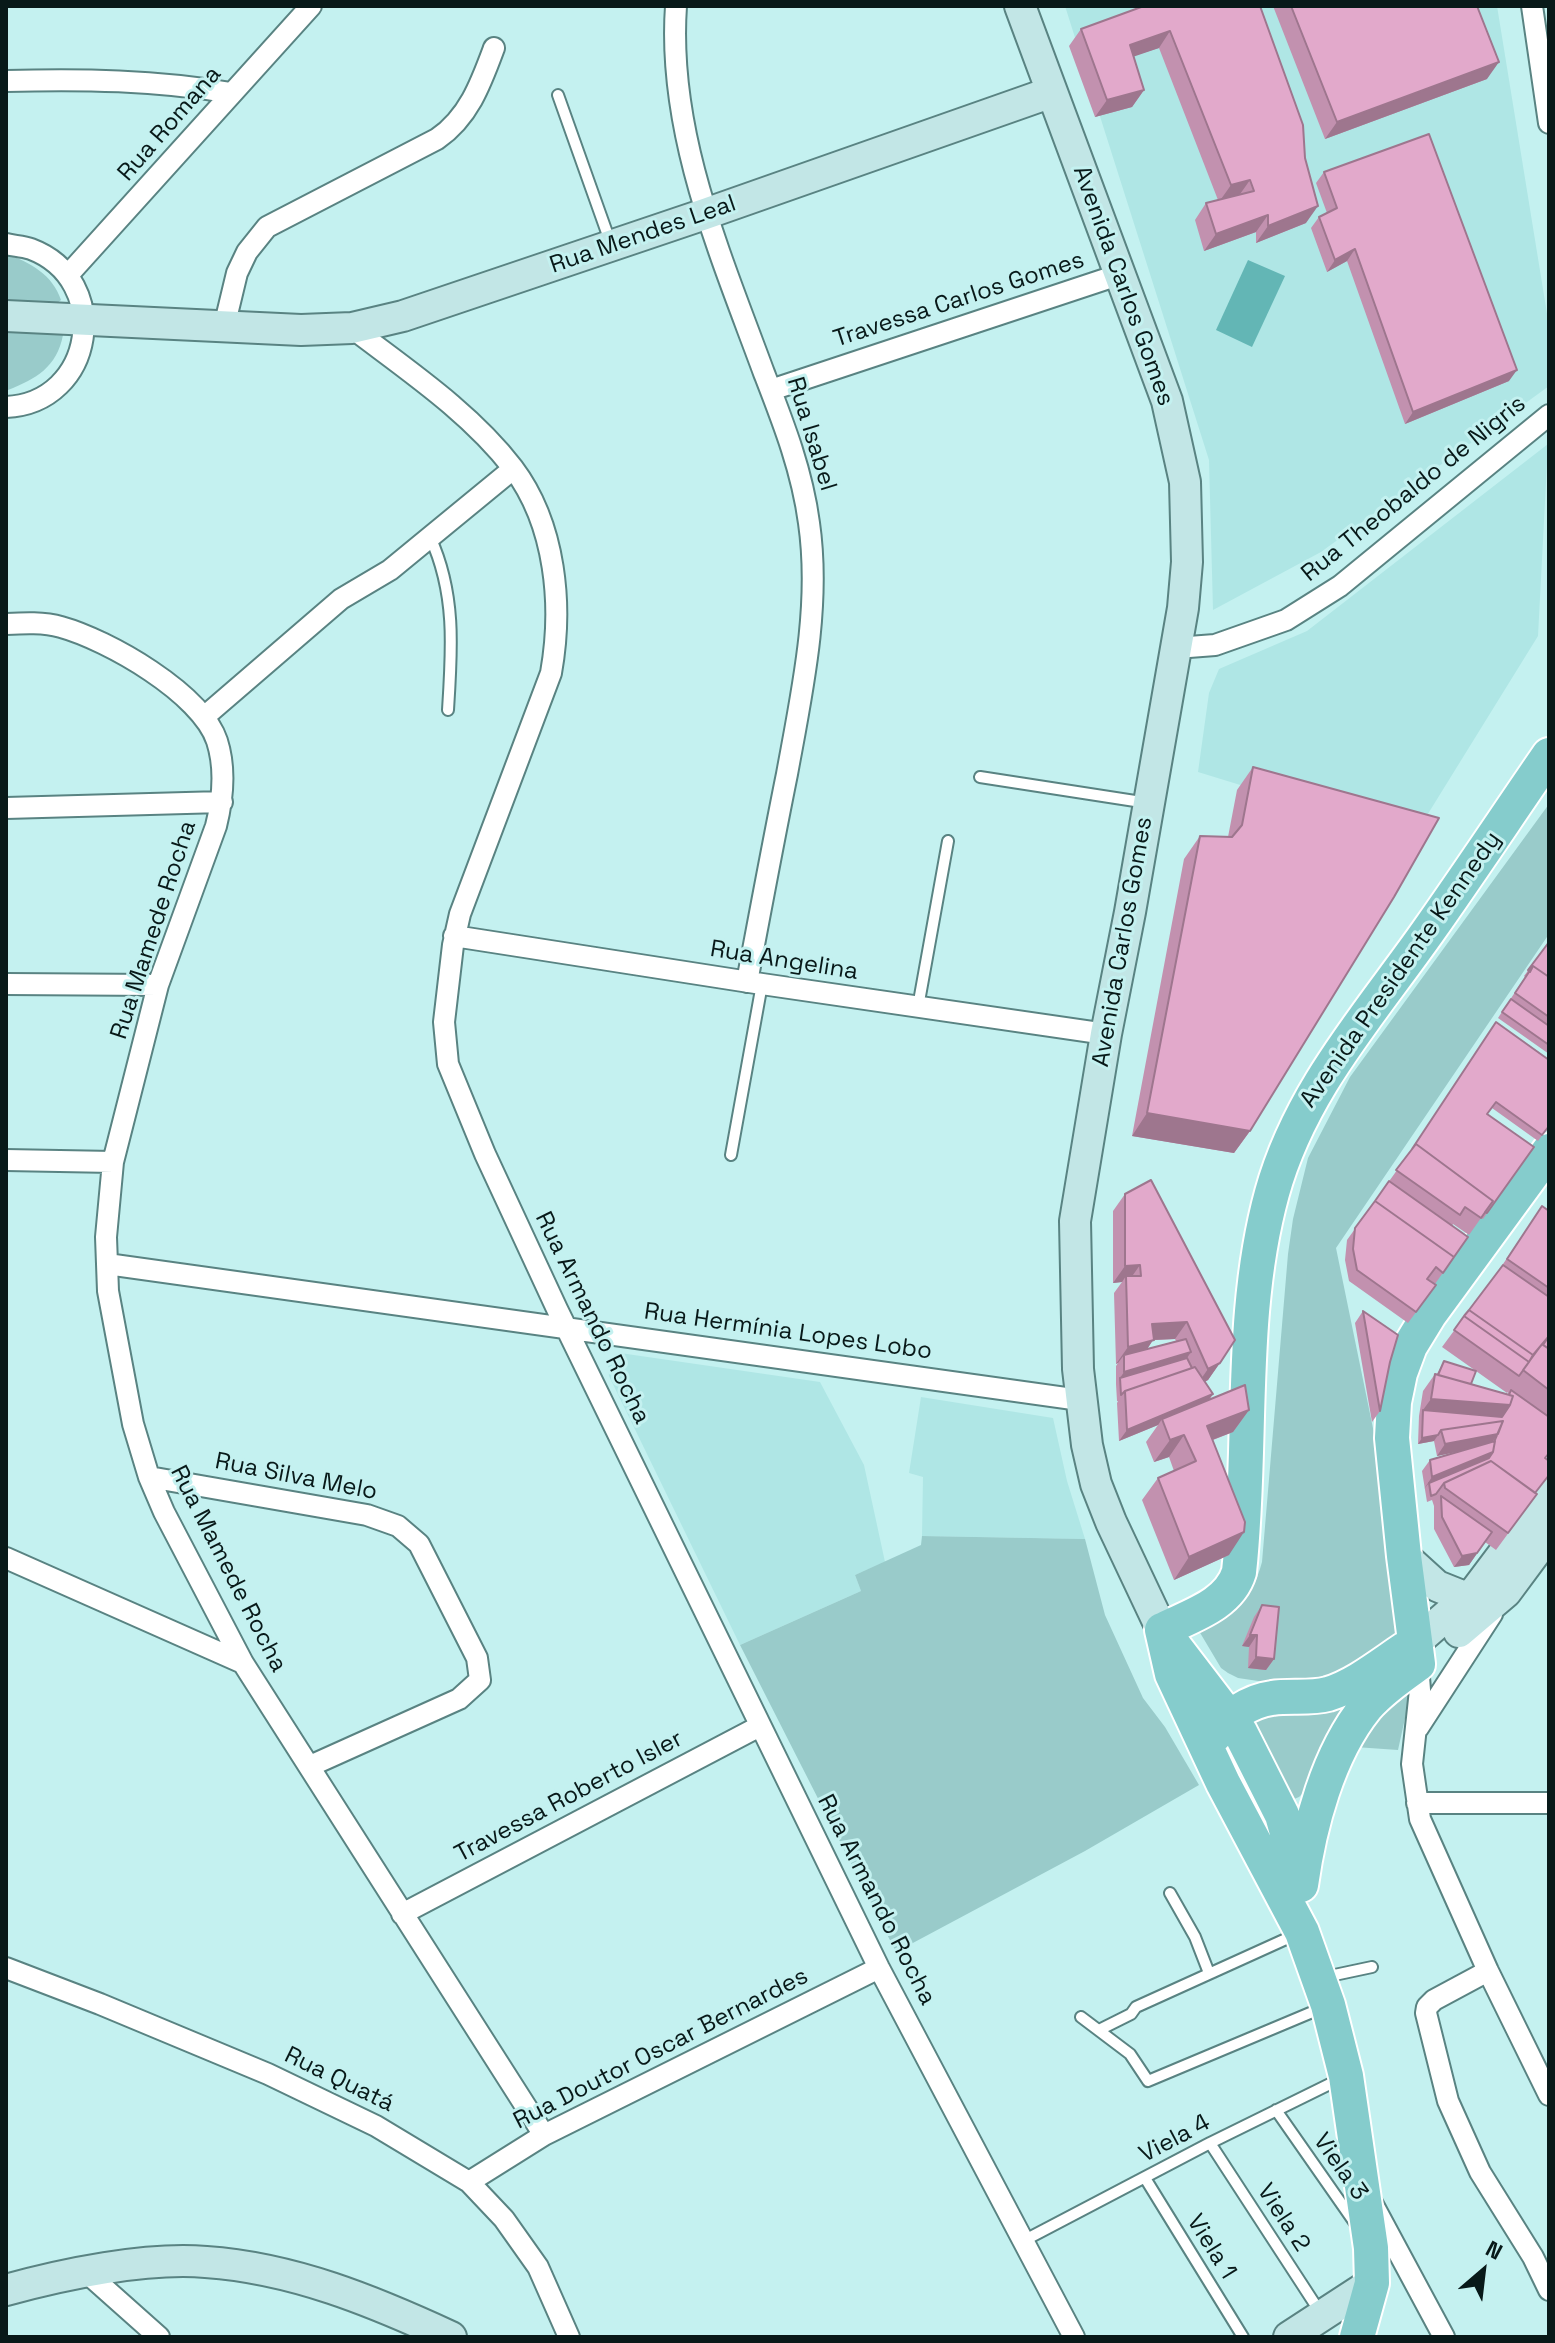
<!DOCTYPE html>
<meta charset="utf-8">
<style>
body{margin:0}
#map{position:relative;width:1555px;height:2343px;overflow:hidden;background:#c4f1f0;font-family:"Space Grotesk",sans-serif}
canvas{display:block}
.frame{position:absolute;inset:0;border:8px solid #081919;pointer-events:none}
.north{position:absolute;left:1443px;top:2231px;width:80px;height:80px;-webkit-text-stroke:6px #c4f1f0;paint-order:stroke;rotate:28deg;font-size:22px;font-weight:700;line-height:32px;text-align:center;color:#081919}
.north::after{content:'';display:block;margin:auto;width:28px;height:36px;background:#081919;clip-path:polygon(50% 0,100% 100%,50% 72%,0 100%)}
</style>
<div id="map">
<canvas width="1555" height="2343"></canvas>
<div class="frame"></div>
<div class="north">N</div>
</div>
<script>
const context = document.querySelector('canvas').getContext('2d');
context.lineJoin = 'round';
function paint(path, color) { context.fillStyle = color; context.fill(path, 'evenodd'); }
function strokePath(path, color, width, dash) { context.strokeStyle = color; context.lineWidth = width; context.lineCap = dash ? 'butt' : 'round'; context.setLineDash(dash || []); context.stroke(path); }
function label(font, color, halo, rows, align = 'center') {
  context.font = font + ' "Space Grotesk",sans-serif'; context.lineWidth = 6; context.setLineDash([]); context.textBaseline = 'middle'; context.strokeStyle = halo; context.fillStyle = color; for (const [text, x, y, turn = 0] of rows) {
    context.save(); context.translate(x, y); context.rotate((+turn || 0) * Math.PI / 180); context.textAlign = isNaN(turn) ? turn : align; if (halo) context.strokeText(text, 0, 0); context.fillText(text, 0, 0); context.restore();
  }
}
paint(new Path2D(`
 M1065,6h432l52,320v60l-228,166 -108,58 -4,-150z
 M1548,444l-10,192 -125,202 -215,-66 11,-79 10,-24 88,-38z
 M620,1353l200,29 44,83 21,97 -30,13 6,16 -121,54 -131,-269 -1,-13z
 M921,1397l132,21 14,63 18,58 -163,-3 1,-59 -14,-4z`), '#afe6e5');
paint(new Path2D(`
 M6,254c24,8 47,21 55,46l-5,4 -50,-2z
 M6,329l49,2 8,4c-6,32 -27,44 -55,55z
 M1549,804v130l-213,314 39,190 21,202 -50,32 -54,14 -54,-8 -10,-5 -7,-5 -22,-37 3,-4c35,-17 49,-25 60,-65l26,-308 5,-35 15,-61 42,-81z
 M922,1536l163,3 20,76 38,83 22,29 34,58 -114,66 -189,101 -156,-307 121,-54 -6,-16 66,-30z
 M1396,1690l15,1 -13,59 -43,-3z
 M1367,1691l-57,95 -11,11 -12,5 -38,-78 4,-4z`), '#99cbca');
paint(new Path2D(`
 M1248,260l37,16 -33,71 -36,-17z`), '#63b6b5');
const lane = new Path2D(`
 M558,95l53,149
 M430,537c26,56 22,112 18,173
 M980,777l168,26
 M918,1007l30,-166
 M731,1155l31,-171
 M1170,1893l25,44 14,36
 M1325,1977l47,-10
 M1081,2017l49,37 18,27 174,-73
 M1099,2030l32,-16 5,-7 161,-73
 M1276,2110l81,116
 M1210,2143l110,169
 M1145,2178l98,159
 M1025,2240l185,-97 130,-64`);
const street = new Path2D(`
 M676,6c-9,127 45,250 88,367 19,49 38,97 45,150 12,83 -7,169 -22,251 -14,69 -27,139 -40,208
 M1532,6l17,117
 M6,81c76,-2 150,-1 225,12
 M6,244c8,2 17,2 25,5 82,31 64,154 -25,158
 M68,275l243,-269
 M224,327l13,-54 10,-21 20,-25 170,-88c32,-22 44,-56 57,-91
 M352,328c55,42 118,84 161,140 43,57 50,138 38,205l-91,241 -7,31 -9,77 4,42 37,90 72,155 322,659 195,369
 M771,390l347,-115
 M6,624c18,-1 38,-2 55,3 47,13 140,66 156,114 9,28 6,57 -1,85l-58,159 -45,177 -7,75 2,54 25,133 16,53 15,35 79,151 301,472
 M1176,648l39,-3 71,-25 54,-34 209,-171
 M204,717l137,-118 49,-29 123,-101
 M6,808l216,-6
 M454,936l308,48 344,50
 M6,984l152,1
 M6,1160l107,2
 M107,1264l973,136
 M149,1477l218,38 31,11 21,18 58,114 3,22 -21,19 -149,67
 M6,1558l237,105
 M1418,1664l2,26 -8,74 8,55 68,152 61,124
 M1418,1728l74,-114
 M1417,1803h132
 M402,1914l358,-188
 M6,1968l94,36 168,70 108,52 93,56 35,37 34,48 31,70
 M1488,1971l-54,29 -7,7 -1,6 22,88 32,71 53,85 16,33
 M469,2182l75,-47 335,-167
 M1372,2203l72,134
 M86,2272l73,65`);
const secondary = new Path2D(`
 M1020,6l147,395 18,81 2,80 -4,46 -53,304 -24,122 -31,187 3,148 9,76 9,39 15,38 51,108
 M6,316l295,14 51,-2 51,-12 302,-102 347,-122
 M1404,1556l33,30 30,12
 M1459,1632l47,-40 43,-58
 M1415,1643l61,-53 73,-97
 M6,2290c58,-16 140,-33 200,-28 87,6 167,39 245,75
 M1289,2337l83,-54`);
const primary = new Path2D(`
 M1162,1630c28,-14 67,-25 77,-58 14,-125 -1,-256 33,-379 28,-102 98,-179 157,-263 41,-58 80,-117 120,-175
 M1162,1630l10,44 51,109 79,149 26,73 18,71 25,172 1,35 -15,54
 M1175,1647l65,85 42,83 16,57
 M1215,1735c13,-19 34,-34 57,-37 18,-3 37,1 56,-4 27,-8 53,-29 77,-45
 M1301,1885c8,-59 27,-131 65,-178 15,-17 34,-30 52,-43l-14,-108 -12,-118 2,-36 6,-29 10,-27 19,-31 120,-164`);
strokePath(lane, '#598382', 14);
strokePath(street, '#598382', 24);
strokePath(secondary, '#598382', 34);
strokePath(primary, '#fff', 38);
strokePath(lane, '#fff', 10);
strokePath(street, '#fff', 20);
strokePath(secondary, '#c2e6e6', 30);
strokePath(primary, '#85cccc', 34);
paint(new Path2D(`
 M1141,6h121l-2,1 46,216 -50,20v-11l-52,19 -9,-31 11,-17 12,-3 -59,-152 -26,8 11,34 -12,17 -37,10 -26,-71 12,-17 60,-22z
 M1273,6h204l10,73 -162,60z
 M1324,172l185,209 -104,43 -58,-163 -20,11 -16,-44 8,-11 8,-4 -11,-30z
 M1253,767l-3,364 -16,22 -102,-17 52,-277 16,-23 28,1 9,-47z
 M1549,942v112l-51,-36 27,-41 -1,-1z
 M1496,1022l53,104 -11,15 -46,-33 -5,6 47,33 -51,72 -2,-1 -12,17 -16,-11 -1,2 16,11 -33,47 -7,-5 8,6 -28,38 -59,-42 -4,-21 2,-20 63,-88z
 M1125,1194l110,146 -27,40 -3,2 8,12 -4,6 40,10 -16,22 -20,8 16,115 -55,25 -32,-80 16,-22 16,-7 -5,-14 -15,5 -8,-20 12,-17 -39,16 -2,-38 1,-2h-1l-1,-17v-18l2,-3 -2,1 -2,-71 8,-11 -9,1v-72zM1175,1339l1,2 -29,8 6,-9z
 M1542,1206l7,4v243l-4,5 -10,35 2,1 -41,56 -11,-8 -16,23 -15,2 -20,-38v-23l-2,-6 -5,2 -5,-31 8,-11 34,-10 -27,6 -3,-15 -16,3 1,-28 4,-25 12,-17h2l7,-13 32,10 -34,-24 59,-80zM1476,1371l31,22 1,-1v2l-37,-10z
 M1363,1311l27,51 -10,49 -8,11 -17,-99z
 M1262,1605l12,54 -8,11 -18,-2 1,-21 -7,-1 12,-29z`), '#c291af');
paint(new Path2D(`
 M1170,31l-11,17 -41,14 12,-17z
 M1499,62l-12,17 -162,60 12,-17z
 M1144,90l-12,17 -37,10 12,-17z
 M1250,180l-12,17 -19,5 12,-17z
 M1318,206l-12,17 -50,20 12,-17z
 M1268,215l-12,17 -52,19 12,-17z
 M1355,249l-8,12 -20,11 8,-12z
 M1517,370l-8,11 -104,43 8,-12z
 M1147,1113l103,18 -16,22 -102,-17z
 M1140,1265l-12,17 -2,-6 -4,6 -9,1 12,-17z
 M1187,1322l-12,17 -22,1 -11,17 -18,-2 -6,8 -2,1 12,-17 24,-23z
 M1191,1352l-8,12 -63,14 4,-6z
 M1220,1363l-12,17 -12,6 12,-17z
 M1213,1394l-8,11 -43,14 -4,6 -39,16 8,-11z
 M1431,1399l79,6 -12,17 -75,-12z
 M1249,1410l-16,22 -42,16 16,-22z
 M1498,1434l-8,11 -53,11 8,-12z
 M1184,1435l-15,22 -15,5 16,-22z
 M1438,1435l-4,6 -16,3 4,-6z
 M1493,1452l-8,11 -56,20 -5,6 8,-12z
 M1244,1532l-15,23 -55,25 15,-23z
 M1492,1532l-23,33 -15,2 8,-11z
 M1250,1635h7l-8,12 -7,-1z
 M1256,1657l18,2 -8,11 -18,-2z`), '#9e768e');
const building = new Path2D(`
 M1144,6h116l43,119 2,33 13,48 -50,20v-11l-52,19 -10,-31 48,-12 -4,-11 -19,5 -61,-154 -40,14 14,45 -37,10 -26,-71z
 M1291,6h186l22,56 -162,60z
 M1429,134l88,236 -104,42 -58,-163 -20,11 -16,-43 18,-9 -13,-36z
 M1253,767l186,51 -45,79 -144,234 -103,-18 53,-277 32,1 10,-12z
 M1549,942v35l-16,-11 -3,6 -2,-2z
 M1533,966l16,11v40l-34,-24z
 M1511,999l38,27v19l-47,-33z
 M1496,1022l53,38v66l-7,9 -46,-33 -9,12 47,33 -47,66 -2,-1 8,-11 -77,-57 -4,5z
 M1416,1144l77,57 -12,17 -16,-11 -5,8 -64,-45z
 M1151,1180l84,160 -15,23 -12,6 -21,-47 -35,2 2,16 -26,7 -2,-71h15l-1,-11 -15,1v-72z
 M1389,1181l79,56 -14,20 -79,-56z
 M1375,1201l79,56 -11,16 -7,-6 -9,12 9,6 -20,27 -59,-42 -4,-21 2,-21z
 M1542,1206l7,5v77l-42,-29z
 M1503,1265l46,32v39l-16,19 -64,-45z
 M1469,1310l64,45 -4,7 -65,-46z
 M1363,1311l35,24 -8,27 -10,49z
 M1464,1316l65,46 -10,14 -65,-46z
 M1549,1336v13l-6,-4z
 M1186,1339l5,13 -67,20v-17z
 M1542,1344l7,5v41l-26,-20z
 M1187,1358l5,10 -67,23 -4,4 -1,-17z
 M1444,1361l32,10 -5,13 -33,-9z
 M1195,1367l18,27 -86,36 -2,-39z
 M1435,1374l78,22 -3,9 -79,-6z
 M1245,1385l4,25 -42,16 38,96 -1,10 -55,25 -31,-79 38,-17 -12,-26 -14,5 -8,-21z
 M1511,1390l38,27v36l-4,5 4,3v14l-14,18 -44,-32 -47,22 -8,11 -5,2 -2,-13 60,-25 4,-6 2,-11 -1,1 9,-21 -62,9 -3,5 -16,3 1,-28 79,7 8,-12 3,-9 -4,-1z
 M1503,1421l-5,13 -53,10 -4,-14z
 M1495,1441l-2,11 -61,25 -2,-17z
 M1491,1461l46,33 -29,39 -63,-45 -1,-5z
 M1441,1496l51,36 -15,21 -15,3 -20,-39z
 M1262,1605l17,2 -5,52 -18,-2 1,-22h-7z`);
paint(building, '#e2a9cb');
strokePath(building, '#9e768e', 2);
label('24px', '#081919', '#c4f1f0', [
 ["Rua Romana",170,124,-49],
 ["Rua Mendes Leal",643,235,-19],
 ["Avenida Carlos Gomes",1123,286,70],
 ["Travessa Carlos Gomes",959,300,-18],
 ["Rua Isabel",811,434,73],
 ["Rua Theobaldo de Nigris",1414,489,-39],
 ["Rua Mamede Rocha",154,930,-72],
 ["Avenida Carlos Gomes",1123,942,-80],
 ["Rua Angelina",784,961,9],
 ["Avenida Presidente Kennedy",1401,970,-55],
 ["Rua Armando Rocha",592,1318,64],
 ["Rua Hermínia Lopes Lobo",788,1332,8],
 ["Rua Silva Melo",296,1477,11],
 ["Rua Mamede Rocha",228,1569,63],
 ["Travessa Roberto Isler",569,1797,-28],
 ["Rua Armando Rocha",876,1900,63],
 ["Rua Doutor Oscar Bernardes",661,2049,-27],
 ["Rua Quatá",339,2080,26],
 ["Viela 4",1175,2139,-28],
 ["Viela 3",1340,2167,55],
 ["Viela 2",1283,2218,57],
 ["Viela 1",1211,2247,58]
]);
</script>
